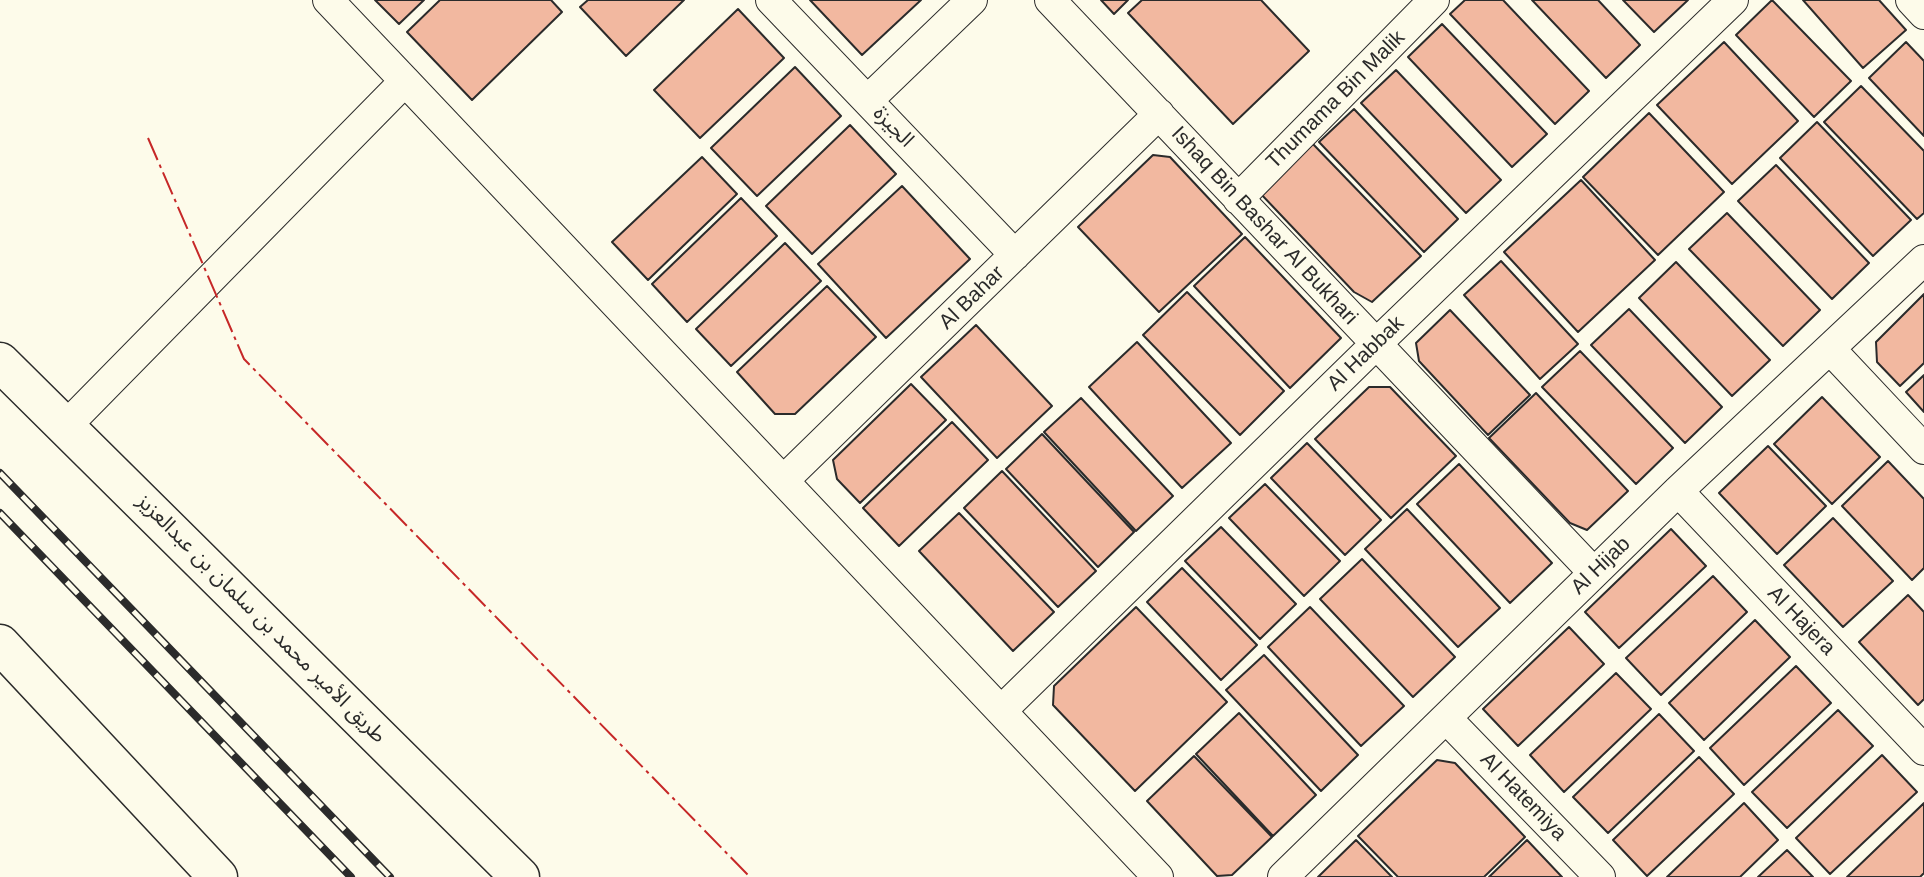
<!DOCTYPE html>
<meta charset="utf-8">
<style>
body{margin:0}
canvas{display:block;background:#fdfbea}
</style>
<canvas width="1924" height="877"></canvas>
<script>
const context = document.querySelector('canvas').getContext('2d');
context.lineJoin = 'round';
function paint(path, color) { context.fillStyle = color; context.fill(path, 'evenodd'); }
function strokePath(path, color, width, dash) { context.strokeStyle = color; context.lineWidth = width; context.lineCap = dash ? 'butt' : 'round'; context.setLineDash(dash || []); context.stroke(path); }
function label(font, color, halo, rows, align = 'center') {
  context.font = font + ' Arial,"Noto Sans Arabic",sans-serif'; context.lineWidth = 5; context.setLineDash([]); context.textBaseline = 'middle'; context.strokeStyle = halo; context.fillStyle = color; for (const [text, x, y, turn = 0] of rows) {
    context.save(); context.translate(x, y); context.rotate((+turn || 0) * Math.PI / 180); context.textAlign = isNaN(turn) ? turn : align; if (halo) context.strokeText(text, 0, 0); context.fillText(text, 0, 0); context.restore();
  }
}
const building = new Path2D(`
 M375,0h49l-25,24z
 M440,0h111l11,12 -90,88 -65,-68z
 M588,0h96l-58,56 -46,-49z
 M810,0h111l-59,55z
 M1101,0h27l-14,14z
 M1142,0h119l48,51 -76,73 -105,-111z
 M1465,0h38l86,91 -34,33 -105,-110z
 M1532,0h66l42,45 -34,33z
 M1623,0h65l-34,32z
 M1772,0l79,81 -37,36 -78,-82z
 M1803,0h76l27,30 -43,38z
 M738,9l46,49 -84,80 -46,-48z
 M1442,24l105,110 -35,33 -104,-110z
 M1724,42l74,79 -66,63 -75,-79z
 M1906,42l18,19v75l-55,-58z
 M795,67l46,49 -84,80 -46,-48z
 M1396,70l105,110 -35,33 -105,-110z
 M1861,86l63,65v62l-7,6 -93,-97z
 M1354,109l104,110 -34,33 -105,-110z
 M1649,113l75,79 -66,63 -75,-78z
 M1817,122l94,98 -38,36 -93,-98z
 M850,125l46,49 -84,80 -46,-48z
 M1312,143l109,113 -49,46 -18,-10 -94,-99z
 M1153,155l17,2 72,77 -83,78 -81,-85z
 M702,157l35,37 -89,86 -36,-38z
 M1776,165l93,98 -37,36 -94,-98z
 M1581,180l74,80 -77,72 -74,-80z
 M902,186l68,73 -84,79 -68,-74z
 M741,198l36,38 -90,86 -35,-38z
 M1727,213l93,97 -37,36 -94,-97z
 M1245,237l96,101 -51,50 -96,-102z
 M785,243l36,38 -90,85 -35,-37z
 M1501,261l77,83 -38,35 -76,-84z
 M1676,262l94,98 -38,36 -93,-98z
 M827,286l49,51 -81,77h-20l-38,-42z
 M1187,292l97,99 -44,44 -97,-100z
 M1924,294v69l-24,23 -23,-24 -1,-20z
 M1629,309l93,98 -37,36 -94,-98z
 M1450,310l80,85 -42,40 -69,-74 -3,-18z
 M976,325l76,81 -55,52 -76,-81z
 M1137,342l94,101 -49,45 -93,-101z
 M1580,351l93,97 -37,36 -94,-97z
 M1924,375v37l-18,-20z
 M911,384l35,36 -86,83 -23,-24 -4,-19z
 M1369,387h21l66,69 -65,62 -76,-79z
 M1536,393l92,98 -41,39 -17,-7 -81,-85z
 M1822,397l58,60 -48,47 -58,-60z
 M1081,398l92,98 -37,35 -92,-99z
 M952,422l36,38 -89,86 -36,-38z
 M1042,434l92,98 -36,35 -92,-98z
 M1307,443l74,77 -36,35 -74,-77z
 M1768,446l58,60 -49,48 -58,-61z
 M1888,461l36,38v69l-12,12 -70,-74z
 M1459,464l93,99 -42,40 -93,-99z
 M1002,471l94,100 -38,36 -94,-99z
 M1265,484l75,77 -36,35 -75,-78z
 M1407,509l93,99 -42,39 -93,-98z
 M959,513l95,99 -41,39 -94,-100z
 M1833,518l60,63 -50,46 -59,-62z
 M1221,527l75,77 -36,35 -75,-78z
 M1671,529l35,37 -87,82 -34,-36z
 M1362,559l93,98 -42,40 -93,-98z
 M1182,568l75,77 -36,35 -74,-78z
 M1713,576l34,36 -86,83 -35,-37z
 M1908,595l16,17v87l-6,6 -59,-63z
 M1136,607l91,95 -92,89 -82,-86 1,-19z
 M1310,607l94,99 -43,40 -93,-99z
 M1755,620l35,37 -86,83 -35,-37z
 M1569,627l35,37 -86,82 -35,-37z
 M1264,655l94,100 -37,36 -95,-101z
 M1796,666l35,37 -87,82 -34,-37z
 M1616,673l35,36 -87,83 -34,-37z
 M1838,710l35,36 -86,82 -35,-36z
 M1239,713l77,82 -43,41 -77,-82z
 M1659,714l35,37 -86,82 -35,-36z
 M1882,755l35,37 -87,82 -34,-36z
 M1194,756l78,81 -40,38 -15,1 -70,-75z
 M1699,757l35,37 -87,82 -34,-36z
 M1437,760l18,3 70,74 -41,40h-86l-40,-41z
 M1744,803l34,37 -38,37h-73z
 M1924,803v70l-4,4h-73z
 M1356,840l36,37h-74z
 M1527,840l35,37h-73z
 M1787,850l26,27h-55z`);
paint(building, '#f2b8a0');
strokePath(building, '#2b2b2b', 2);
const minor = new Path2D(`
 M328,0l77,81
 M771,0l244,255
 M1050,0l544,573
 M1911,0l13,14
 M868,100l104,-100
 M1238,199l196,-199
 M1830,349l94,100
 M66,426l339,-345 753,796
 M784,480l375,-366
 M1678,491l246,259
 M1001,711l375,-367 357,-344
 M1446,718l154,159
 M1283,877l395,-386 246,-231`);
const primary = new Path2D(`
 M0,362l520,515
 M0,644l218,233`);
strokePath(minor, '#2b2b2b', 32);
strokePath(primary, '#2b2b2b', 41);
strokePath(minor, '#fdfbea', 30);
strokePath(primary, '#fdfbea', 38);
const rail = new Path2D(`
 M0,473l390,404
 M0,513l351,364`);
strokePath(rail, '#2b2b2b', 8);
strokePath(rail, '#fdfbea', 5, [16]);
strokePath(new Path2D(`
 M148,138l96,221 506,518`), '#c62828', 2, [24, 5, 3.5, 5]);
label('21px', '#2b2b2b', '#fdfbea', [
 ["Thumama Bin Malik",1336,100,-45],
 ["الجيزة",893,127,46],
 ["Ishaq Bin Bashar Al Bukhari",1264,226,47],
 ["Al Bahar",972,298,-44],
 ["Al Habbak",1366,354,-44],
 ["Al Hijab",1601,566,-44],
 ["طريق الأمير محمد بن سلمان بن عبدالعزيز",261,619,45],
 ["Al Hajera",1801,621,46],
 ["Al Hatemiya",1523,797,46]
]);
</script>
